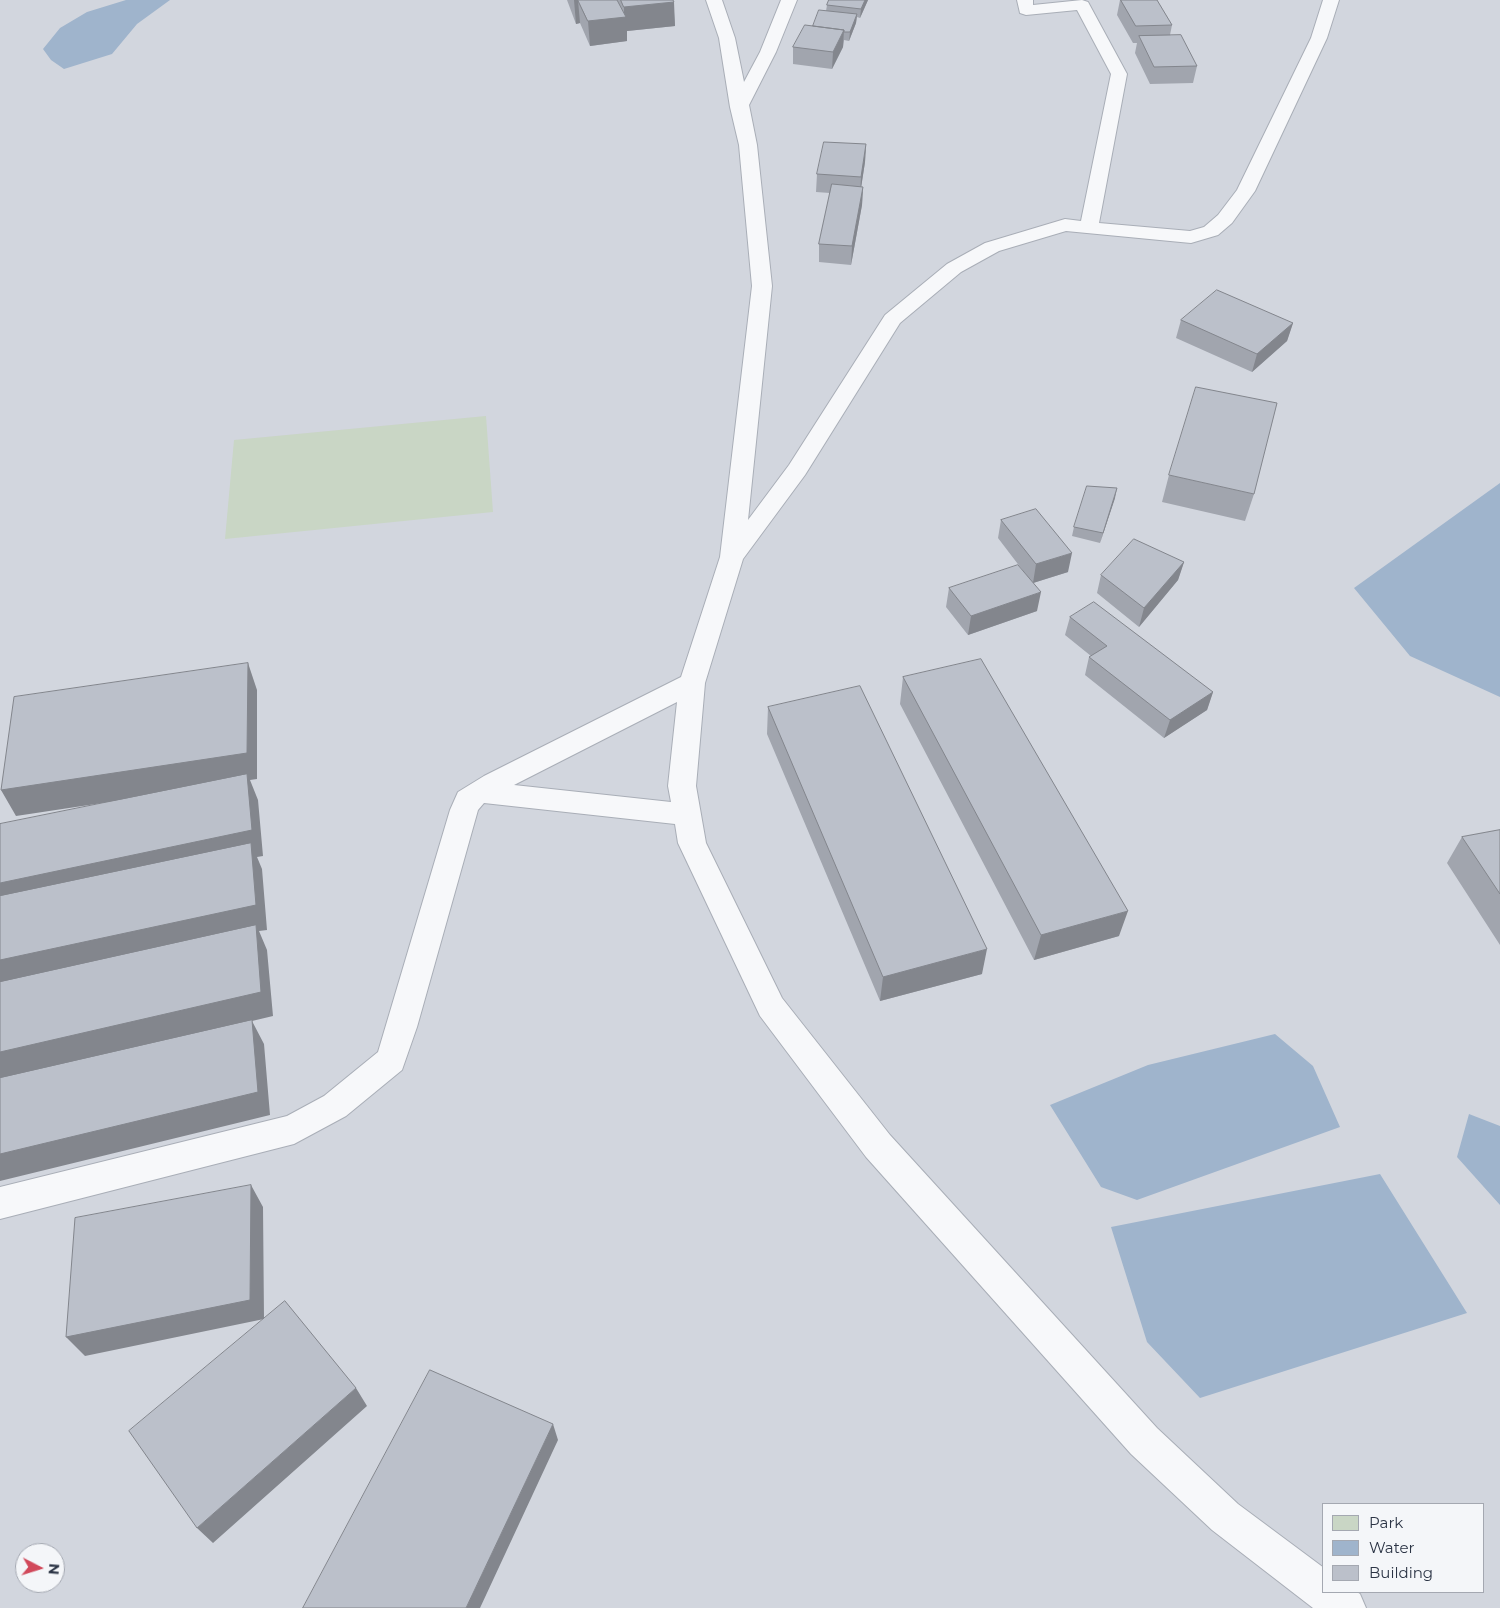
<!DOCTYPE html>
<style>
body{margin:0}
#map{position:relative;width:1500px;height:1608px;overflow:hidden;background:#e4e7ec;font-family:Montserrat,sans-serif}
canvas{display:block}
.legend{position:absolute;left:1322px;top:1503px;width:162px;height:90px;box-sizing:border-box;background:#f4f6f9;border:1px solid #a4a8b1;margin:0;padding:6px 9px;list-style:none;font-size:15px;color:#2b3445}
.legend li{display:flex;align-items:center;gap:10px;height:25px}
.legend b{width:25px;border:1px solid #a4a8b1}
.north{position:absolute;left:15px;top:1543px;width:50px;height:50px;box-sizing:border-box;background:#f4f6f9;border:1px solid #a4a8b1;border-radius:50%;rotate:95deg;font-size:14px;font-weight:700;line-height:20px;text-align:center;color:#2b3445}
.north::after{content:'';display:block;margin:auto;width:18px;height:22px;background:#d1495b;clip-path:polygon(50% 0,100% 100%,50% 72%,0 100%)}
</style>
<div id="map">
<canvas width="1500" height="1608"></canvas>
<ul class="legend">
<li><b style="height:14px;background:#c9d6c5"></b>Park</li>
<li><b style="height:14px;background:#9fb4cc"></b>Water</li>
<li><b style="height:14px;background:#bbc0ca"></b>Building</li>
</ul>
<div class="north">N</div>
</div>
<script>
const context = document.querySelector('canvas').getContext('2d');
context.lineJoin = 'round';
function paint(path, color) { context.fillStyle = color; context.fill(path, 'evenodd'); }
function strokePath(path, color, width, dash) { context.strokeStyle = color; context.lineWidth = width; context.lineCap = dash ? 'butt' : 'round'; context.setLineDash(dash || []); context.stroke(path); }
paint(new Path2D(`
 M0,0h1500v1608h-1500zM1324,1504h160v88h-160zM25,1553h30v30h-30z`), '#d2d6de');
paint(new Path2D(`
 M486,416l7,96 -268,27 9,-99z`), '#c9d6c5');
paint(new Path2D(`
 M126,0h44l-33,24 -25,30 -48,15 -13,-9 -8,-11 17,-21 27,-16z
 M1500,483v214l-90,-41 -56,-68z
 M1275,1034l38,32 27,61 -203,73 -36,-13 -51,-82 98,-40z
 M1469,1114l31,12v79l-43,-48z
 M1380,1174l87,139 -267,85 -53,-56 -36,-115z`), '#9fb4cc');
const lane = new Path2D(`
 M706,0h16l13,38 9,44 16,-30 21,-52h16l-21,52 -27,53 8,40 15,141 -24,234 41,-55 96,-150 62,-51 38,-21 80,-24 16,2 30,-147 -34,-64 -51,5 -6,-2 -3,-13h16v5l49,-5 6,2 39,72 -28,149 91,8 14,-4 14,-12 19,-25 74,-152 12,-38h16l-12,38 -72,153 -23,32 -14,12 -27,8 -125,-12 -67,20 -38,21 -61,51 -95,152 -62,84 -38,124 -9,103 10,57 76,155 108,137 267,293 81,76 86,64v24h33l3,2 6,14h-53l-101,-78 -81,-76 -265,-297 -106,-141 -82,-173 -3,-19 -191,-21 -6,7 -61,217 -15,43 -56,46 -52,28 -294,75v-32l287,-71 37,-20 54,-44 72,-242 8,-18 26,-16 197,-99 39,-120 32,-271 -13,-141 -9,-38 -11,-69zM677,702l-9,84 3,16 -157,-17z`);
strokePath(lane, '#a9aeb7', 2);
paint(lane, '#f7f8fa');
paint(new Path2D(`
 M567,0h106l2,26 -48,5v10l-37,5 -10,-23 -4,1z
 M829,0h39l-8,18 -3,-1 -1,6 -7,18 -5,-1 -1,7 -11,22 -39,-5v-17l33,-36 1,-6z
 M1120,0h37l15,25 -2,10 27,31 -4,17 -43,1 -15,-31 2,-10h-4l-16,-28z
 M866,144l-1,18 -4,25h2l-1,18 -11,60 -32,-3v-18l11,-51 -14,-1 1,-18z
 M1181,320l112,3 -6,18 -35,31 -76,-34z
 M1169,475l85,19 -9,27 -83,-19z
 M1115,498l-15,45 -28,-7 2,-9z
 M1001,520l67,52 -35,11 4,28 -69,24 -22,-28 3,-19 78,-12 -29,-38z
 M1184,562l-6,18 -39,47 -42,-34 4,-18z
 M1070,617l143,75 -6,18 -43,28 -79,-63 4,-18 2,-1 -26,-21z
 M903,677l216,259 -85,24 -134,-256z
 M768,707l214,267 -102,27 -113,-267z
 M1500,830v115l-53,-82 15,-26z`), '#a1a5ae');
paint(new Path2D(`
 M574,0h40l10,17v-10l50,-5 1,24 -48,5v10l-37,5 -2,-25 -10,-21 2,23 -4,1z
 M865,0h3l-8,18 1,-9z
 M857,14l-1,9 -7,18 1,-9z
 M844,30l-1,17 -11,22 1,-17z
 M866,144l-1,18 -5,33 1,-18z
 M863,187l-1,18 -11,60 1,-19z
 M1293,323l-6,18 -35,31 5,-18z
 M1117,488l-2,10 -15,45 3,-10z
 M1072,553l-4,19 -35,11 3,-19z
 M1184,562l-6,18 -39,47 5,-19z
 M1041,592l-4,19 -69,24 3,-19z
 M248,663l9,27v89l-7,1 8,20 5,56 -6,1 5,12 5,61 -8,1 8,19 6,66 -21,5 12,23 6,71 -270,66v-298l248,-102 -232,35 -15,-26z
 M1213,692l-6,18 -43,28 6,-18z
 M1128,911l-9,25 -85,24 7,-25z
 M987,949l-5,25 -102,27 3,-24z
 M251,1185l12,22 1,112 -179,37 -19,-19z
 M356,1388l11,18 -154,137 -16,-15z
 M553,1424l5,16 -78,168h-14z`), '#83868d');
const building = new Path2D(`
 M578,0h39l9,17 -38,4z
 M621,0h52l1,2 -50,5z
 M829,0h36l-4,9 -34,-4z
 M1121,0h36l15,25 -36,1z
 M819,10l38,4 -7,18h-6v-2l-31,-4z
 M805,25l39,5 -11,22 -40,-5z
 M1181,35l16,31 -43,1 -15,-31z
 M824,142l42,2 -5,33 -44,-3z
 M832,184l31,3 -11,59 -33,-2z
 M1217,290l76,33 -36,31 -76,-34z
 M1196,387l81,16 -23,91 -85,-19z
 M1087,486l30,2 -14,45 -29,-6z
 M1036,509l36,44 -36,11 -35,-44z
 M1134,539l50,23 -40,46 -43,-33z
 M1018,565l23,27 -70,24 -22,-28z
 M1094,602l119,90 -43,28 -81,-63 18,-11 -37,-29z
 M981,659l147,252 -87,24 -138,-258z
 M248,663l-1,90 -246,37 13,-93z
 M860,686l127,263 -104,28 -115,-270z
 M247,774l5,56 -252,53v-59z
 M1500,830v64l-38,-57z
 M251,843l5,62 -256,55v-64z
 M256,925l5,67 -261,60v-70z
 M252,1020l6,72 -258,62v-76z
 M251,1185l-1,115 -184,37 9,-119z
 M285,1301l71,87 -159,140 -68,-97z
 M430,1370l123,54 -87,184h-163z`);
paint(building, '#bbc0ca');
strokePath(building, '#83868d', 1);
</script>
